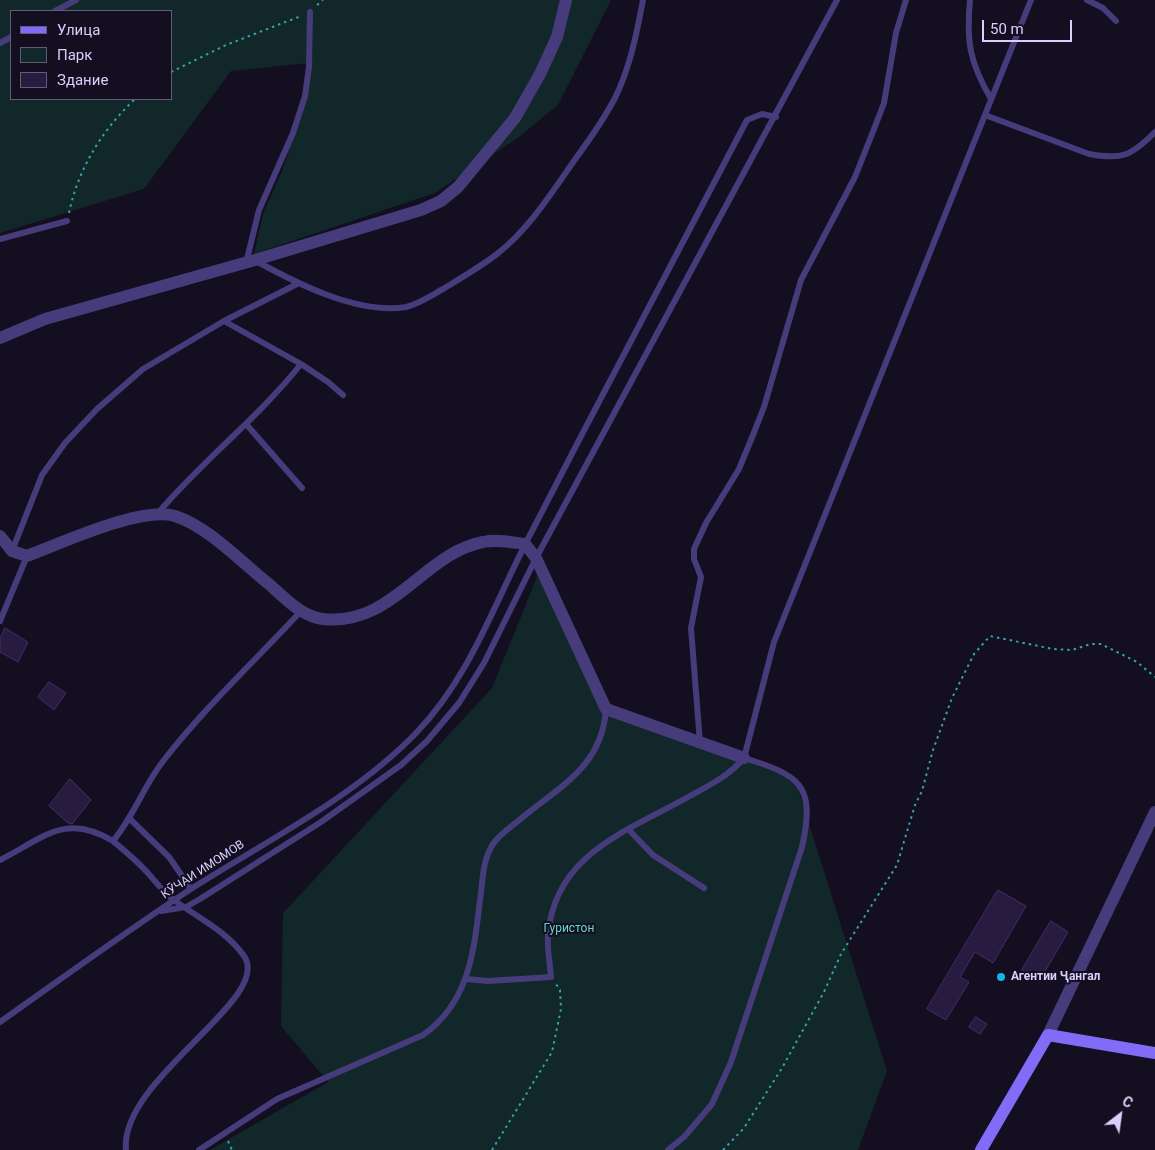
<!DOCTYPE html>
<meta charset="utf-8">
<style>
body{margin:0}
#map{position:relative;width:1155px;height:1150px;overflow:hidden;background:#130e20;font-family:Roboto,sans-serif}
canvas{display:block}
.legend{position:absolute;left:10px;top:10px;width:162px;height:90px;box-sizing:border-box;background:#130e20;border:1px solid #635b78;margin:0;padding:6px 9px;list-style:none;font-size:15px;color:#dacffc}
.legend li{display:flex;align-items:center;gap:10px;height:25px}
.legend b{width:25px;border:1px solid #635b78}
.north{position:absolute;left:1095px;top:1090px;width:50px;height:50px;-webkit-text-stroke:4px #130e20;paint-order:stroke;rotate:30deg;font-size:14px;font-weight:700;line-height:20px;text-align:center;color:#dacffc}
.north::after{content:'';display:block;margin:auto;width:18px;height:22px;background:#dacffc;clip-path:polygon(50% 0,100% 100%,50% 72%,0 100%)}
.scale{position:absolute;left:982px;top:20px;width:90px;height:22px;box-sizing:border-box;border:2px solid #dacffc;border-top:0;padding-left:6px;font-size:15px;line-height:18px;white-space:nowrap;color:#dacffc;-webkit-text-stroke:4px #130e20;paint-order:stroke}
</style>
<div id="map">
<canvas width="1155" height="1150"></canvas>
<ul class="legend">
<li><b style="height:6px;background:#816cf7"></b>Улица</li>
<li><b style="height:14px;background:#112729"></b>Парк</li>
<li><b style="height:14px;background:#271b3f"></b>Здание</li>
</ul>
<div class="north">С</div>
<div class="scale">50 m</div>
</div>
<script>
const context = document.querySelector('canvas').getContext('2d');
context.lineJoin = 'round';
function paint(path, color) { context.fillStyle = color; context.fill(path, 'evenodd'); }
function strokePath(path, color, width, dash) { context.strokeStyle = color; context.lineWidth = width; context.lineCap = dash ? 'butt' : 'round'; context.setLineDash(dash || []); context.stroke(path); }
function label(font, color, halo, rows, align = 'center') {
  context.font = font + ' Roboto,sans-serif'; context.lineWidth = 4; context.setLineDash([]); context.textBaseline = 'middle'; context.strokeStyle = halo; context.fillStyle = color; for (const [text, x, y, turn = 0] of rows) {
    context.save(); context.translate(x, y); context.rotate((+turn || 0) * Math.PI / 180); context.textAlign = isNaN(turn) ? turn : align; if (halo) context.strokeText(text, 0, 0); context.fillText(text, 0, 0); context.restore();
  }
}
paint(new Path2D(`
 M0,0h611l-53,105 -39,32 -84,56 -181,61 9,-40 19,-43 21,-62 6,-46 -78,8 -87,118 -144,44zM11,11h160v88h-160z
 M539,572l74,139 181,65 93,295 -29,79h-648l118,-68 -47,-56 2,-113 209,-225z`), '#112729');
const building = new Path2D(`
 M5,628l23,14 -10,20 -18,-10v-13z
 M49,682l17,11 -12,17 -16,-13z
 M70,779l21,21 -19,24 -4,-1 -19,-17z
 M998,890l28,16 -33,57 -18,-11 -15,25 9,5 -23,38 -19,-11z
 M1051,921l17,11 -28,48 -18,-10z
 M976,1017l11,7 -7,10 -11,-7z`);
paint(building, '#271b3f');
strokePath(building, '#422e6a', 1);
strokePath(new Path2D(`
 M317,5l6,-5
 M171,72l55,-27 75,-29
 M69,213c9,-44 33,-83 66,-114
 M228,1141l4,9
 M492,1150l60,-98 9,-43 -1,-19 -4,-6
 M723,1150l21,-22 38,-60 42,-76 17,-38 56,-89 18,-60 7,-14 11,-41 19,-52 22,-44 16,-18 63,13 19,1 19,-6h10l36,18 18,15`), '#34a3ab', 2, [2.5, 4]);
strokePath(new Path2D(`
 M970,0c-4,42 0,63 21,99
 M1087,0l16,8 13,13
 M55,11l21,-11
 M0,43l11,-6
 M985,115l104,39c33,6 42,2 66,-22
 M0,239l67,-18
 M256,261c40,22 102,54 150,46 13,-3 26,-12 37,-18 18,-11 37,-22 54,-35 32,-25 56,-63 79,-96 14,-19 28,-39 39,-60 15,-30 22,-66 28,-98
 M246,263l13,-53 34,-77 12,-37 4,-29 1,-55
 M301,364l27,18 15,13
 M246,424l56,64
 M158,513c45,-53 100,-95 143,-149l-77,-43
 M12,551l30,-76 23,-32 32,-34 46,-40 81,-48 75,-38
 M0,621l27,-65
 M700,743l-9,-115 10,-51 -7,-18v-10l12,-26 33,-54 14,-34 11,-28 37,-127 54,-103 19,-48 10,-26 12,-70 10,-33
 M130,819l39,38 22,32
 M629,830l24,25 51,33
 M113,841c12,10 23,19 34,31 7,8 14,17 23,25 24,19 56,33 74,59 30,43 -125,123 -118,194
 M0,860c44,-22 65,-48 113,-19 21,-25 31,-56 51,-81 41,-53 91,-99 137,-149
 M161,911l25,-4 14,-8 121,-77 80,-57 26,-24 32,-38 25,-40 52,-105 301,-558
 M467,979l21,2 63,-4c-1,-13 -4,-28 -3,-42 7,-81 78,-103 140,-138 20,-11 41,-21 56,-39
 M0,1022c64,-45 128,-92 194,-135 74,-47 162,-91 223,-155 54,-56 78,-131 114,-199 71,-138 143,-275 216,-413l15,-6 14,3
 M199,1150l78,-51 146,-64c46,-32 51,-84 57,-135 3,-19 2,-39 13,-56 6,-9 16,-16 25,-23 40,-34 84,-53 88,-112
 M668,1150l17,-14 27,-32 19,-42 71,-215c14,-62 -2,-72 -58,-89l30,-116 257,-642`), '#463c7c', 6);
strokePath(new Path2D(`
 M0,338l45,-19 210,-59 166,-50 20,-9 17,-14 57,-69 25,-44 17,-37 9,-37
 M0,536l12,15 15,5c35,-13 114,-50 148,-40 34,11 67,47 95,69 15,13 32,32 53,34 69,8 101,-66 160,-77 14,-3 28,0 42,2l11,14 70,151 138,49
 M1048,1035l107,-223`), '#463c7c', 12);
strokePath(new Path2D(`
 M981,1150l67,-115 107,18`), '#816cf7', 12);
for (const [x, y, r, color] of [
 [1001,977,5,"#0db8eb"]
]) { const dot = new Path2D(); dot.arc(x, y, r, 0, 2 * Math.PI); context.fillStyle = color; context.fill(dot); strokePath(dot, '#130e20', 2); }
label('12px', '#dacffc', '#130e20', [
 ["КӮЧАИ ИМОМОВ",203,870,-33]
]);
label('12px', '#60d8c9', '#130e20', [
 ["Гуристон",569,929]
]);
label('bold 12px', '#dacffc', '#130e20', [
 ["Агентии Ҷангал",1011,977]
], 'left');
</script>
